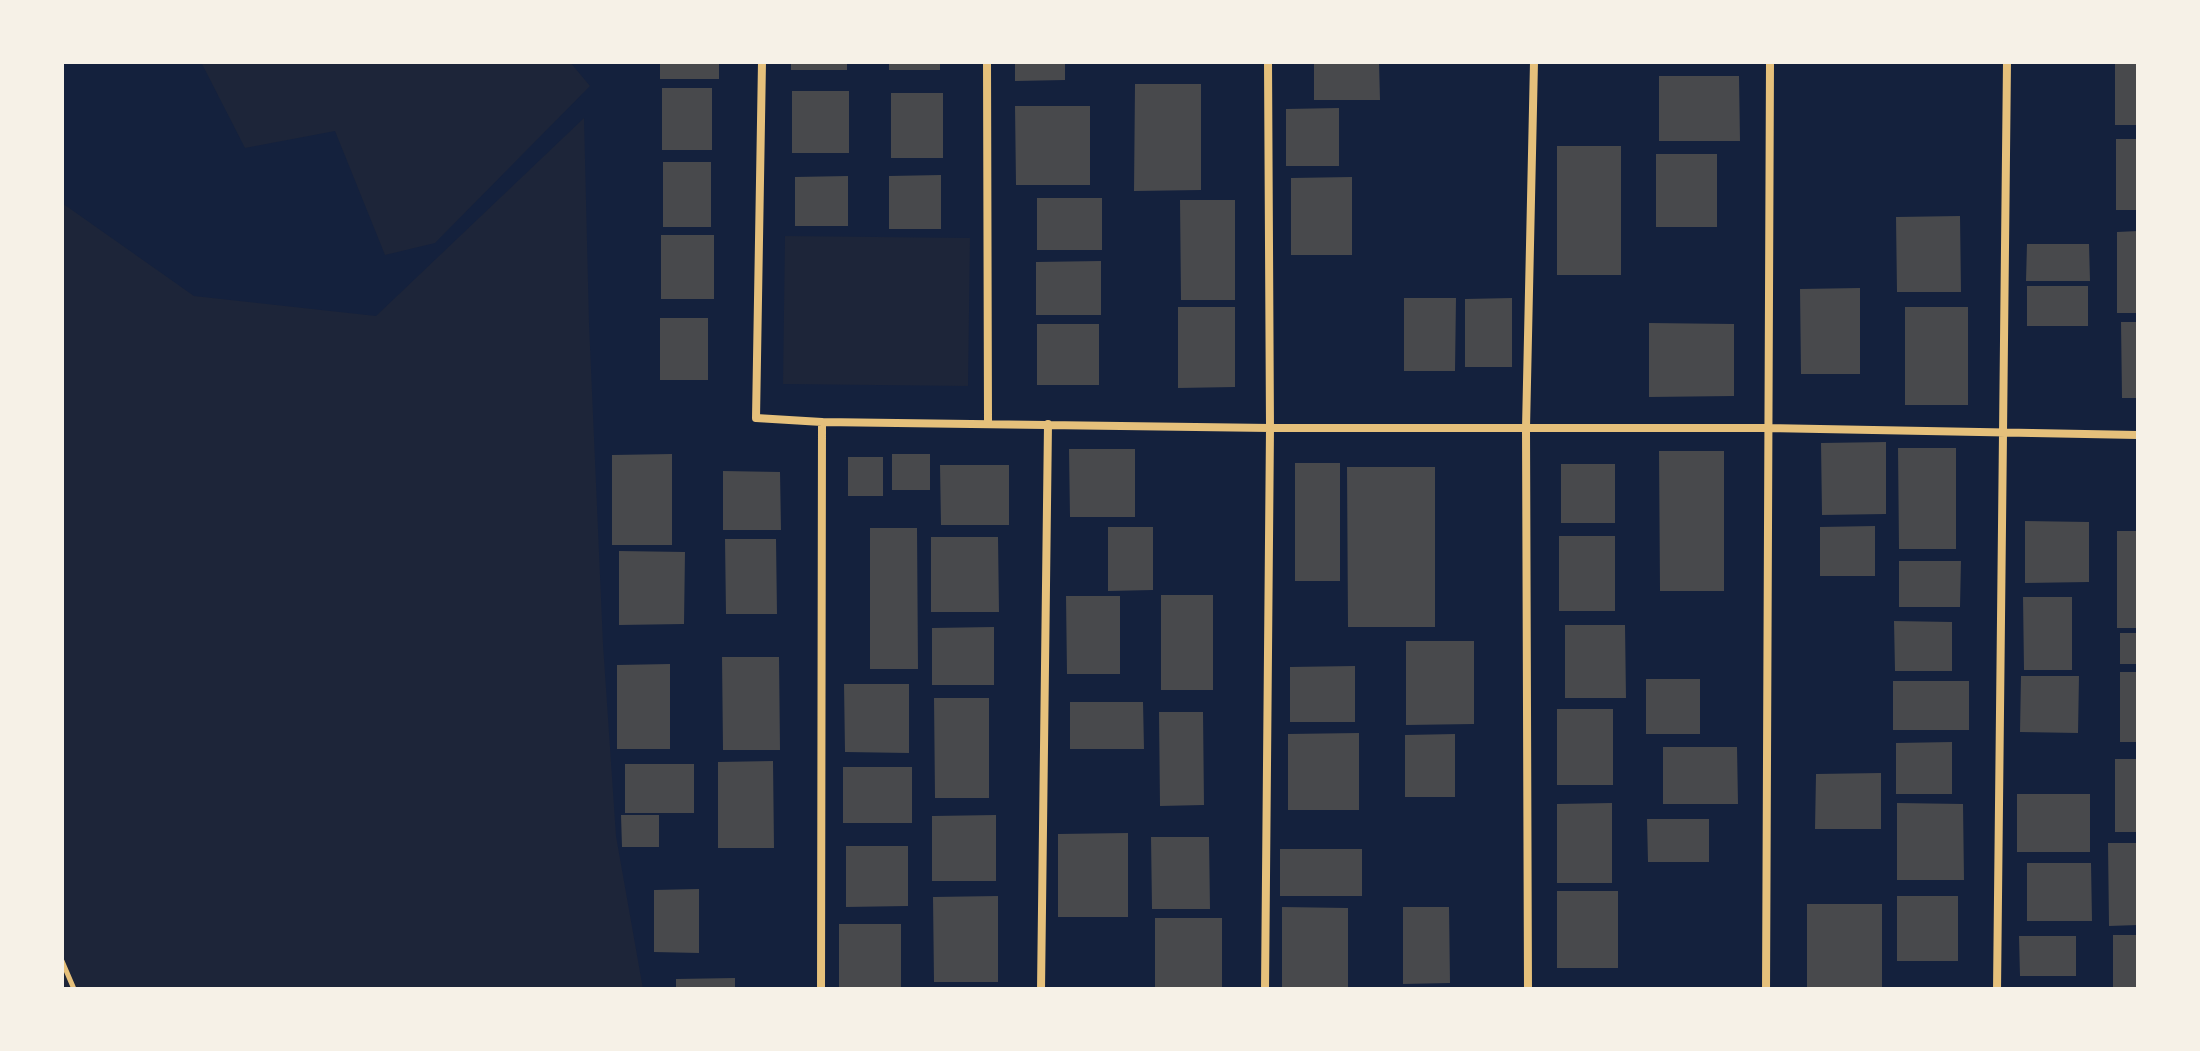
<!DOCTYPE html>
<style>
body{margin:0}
#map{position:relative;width:2200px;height:1051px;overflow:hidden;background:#14213d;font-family:Montserrat,sans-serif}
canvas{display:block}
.frame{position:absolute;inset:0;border:64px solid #f6f1e7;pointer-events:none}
</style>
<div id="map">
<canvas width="2200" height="1051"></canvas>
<div class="frame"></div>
</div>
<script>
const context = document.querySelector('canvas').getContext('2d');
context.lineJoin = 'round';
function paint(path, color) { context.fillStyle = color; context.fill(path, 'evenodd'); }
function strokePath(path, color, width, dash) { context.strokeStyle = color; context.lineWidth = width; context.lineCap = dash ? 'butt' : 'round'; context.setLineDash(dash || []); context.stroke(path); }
paint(new Path2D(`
 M201,62h369l20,24 -155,157 -50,12 -50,-124 -90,17z
 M584,118l5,205 14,321 13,192 27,153h-581v-786l132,93 182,20z
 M785,236l185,2 -2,148 -185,-2z`), '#1d2539');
paint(new Path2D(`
 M660,62h59v17h-59z
 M791,62h56v8h-56z
 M889,62h51v8h-51z
 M1015,62h50v18l-50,1z
 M1314,62h65l1,38h-66z
 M2115,62h23v63h-23z
 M1659,76h80l1,65h-81z
 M1135,84h66v106l-67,1z
 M662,88h50v62h-50z
 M792,91h57v62h-57z
 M891,93h52v65h-52z
 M1015,106h75v79h-74z
 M1339,108v58h-53v-57z
 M2116,139h22v71h-22z
 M1557,146h64v129h-64z
 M1656,154h61v73h-61z
 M663,162h48v65h-48z
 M941,175v54h-52v-53z
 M848,176v50h-53v-49z
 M1352,177v78h-61v-77z
 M1037,198h65v52h-65z
 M1180,200h55v100h-54z
 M1960,216l1,76h-64l-1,-75z
 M2138,231v82h-21v-81z
 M661,235h53v64h-53z
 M2027,244h62l1,37h-64z
 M1101,261v54h-65v-53z
 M2027,286h61v40h-61z
 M1860,288v86h-59l-1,-85z
 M1404,298h52l-1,73h-51z
 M1512,298v69h-47v-68z
 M1178,307h57v80l-57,1z
 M1905,307h63v98h-63z
 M660,318h48v62h-48z
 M2121,322h17v76h-16z
 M1649,323l85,1v72l-85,1z
 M1037,324h62v61h-62z
 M1886,442v72l-64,1 -1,-72z
 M1898,448h58v101h-57z
 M1069,449h66v68h-65z
 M1659,451h65v140h-64z
 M672,454v91h-60v-90z
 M892,454h38v36h-38z
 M848,457h35v39h-35z
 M1295,463h45v118h-45z
 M1561,464h54v59h-54z
 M940,465h69v60h-68z
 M1347,467h88v160h-87z
 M723,471l57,1 1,58h-58z
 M2025,521l64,1v60l-64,1z
 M1875,526v50h-55v-49z
 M1108,527h45v63l-45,1z
 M870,528h47l1,141h-48z
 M2117,531h21v97h-21z
 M1559,536h56v75h-56z
 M931,537h67l1,75h-68z
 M725,539h51l1,75h-51z
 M619,551l66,1 -1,72 -65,1z
 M1899,561h62l-1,46h-61z
 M1161,595h52v95h-52z
 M1066,596h54v78h-53z
 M2023,597h49v73h-48z
 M1894,621l58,1v49h-57z
 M1565,625h60l1,73h-61z
 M994,627v58h-62v-57z
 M2120,633h18v31h-18z
 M1406,641h68v83l-68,1z
 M722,657h57l1,93h-57z
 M670,664v85h-53v-84z
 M1355,666v56h-65v-55z
 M2120,672h18v70h-18z
 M2021,676h58l-1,57 -58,-1z
 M1646,679h54v55h-54z
 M1893,681h76v49h-76z
 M844,684h65v69l-64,-1z
 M934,698h55v100h-54z
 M1070,702h73l1,47h-74z
 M1557,709h56v76h-56z
 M1159,712h44l1,93 -44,1z
 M1359,733v77h-71v-76z
 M1455,734v63h-50v-62z
 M1952,742v52h-56v-51z
 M1663,747h74l1,57h-75z
 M2115,759h23v73h-23z
 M773,761l1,87h-56v-86z
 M625,764h69v49h-69z
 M843,767h69v56h-69z
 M1881,773v56h-66l1,-55z
 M2017,794h73v58h-73z
 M1612,803v80h-55v-79z
 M1897,803l66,1 1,76h-67z
 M621,815h38v32h-37z
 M996,815v66h-64v-65z
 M1647,819h62v43h-61z
 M1128,833v84h-70v-83z
 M1151,837h58l1,72h-58z
 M2108,843h30v82l-29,1z
 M846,846h62v60l-62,1z
 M1280,849h82v47h-82z
 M2027,863h64l1,58h-65z
 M699,889v64l-45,-1v-62z
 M1557,891h61v77h-61z
 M998,896v86h-64l-1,-85z
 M1897,896h61v65h-61z
 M1807,904h75v85h-75z
 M1282,907l66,1v80l-66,-1z
 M1403,907h46l1,76 -47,1z
 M1155,918h67v69h-67z
 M839,924h62v65h-62z
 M2113,935h25v54h-25z
 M2019,936h57v40h-56z
 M735,978v11h-59v-10z`), '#48494c');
strokePath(new Path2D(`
 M62,961l12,28`), '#e5c07b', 5);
strokePath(new Path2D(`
 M762,62l-6,356 66,4
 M987,62l1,362
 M821,989l1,-567 448,6h497l371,7
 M1041,989l7,-565
 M1265,989l5,-561 -2,-366
 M1528,989l-2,-561 8,-366
 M1766,989l4,-927
 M1997,989l10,-927`), '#e5c07b', 8);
</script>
